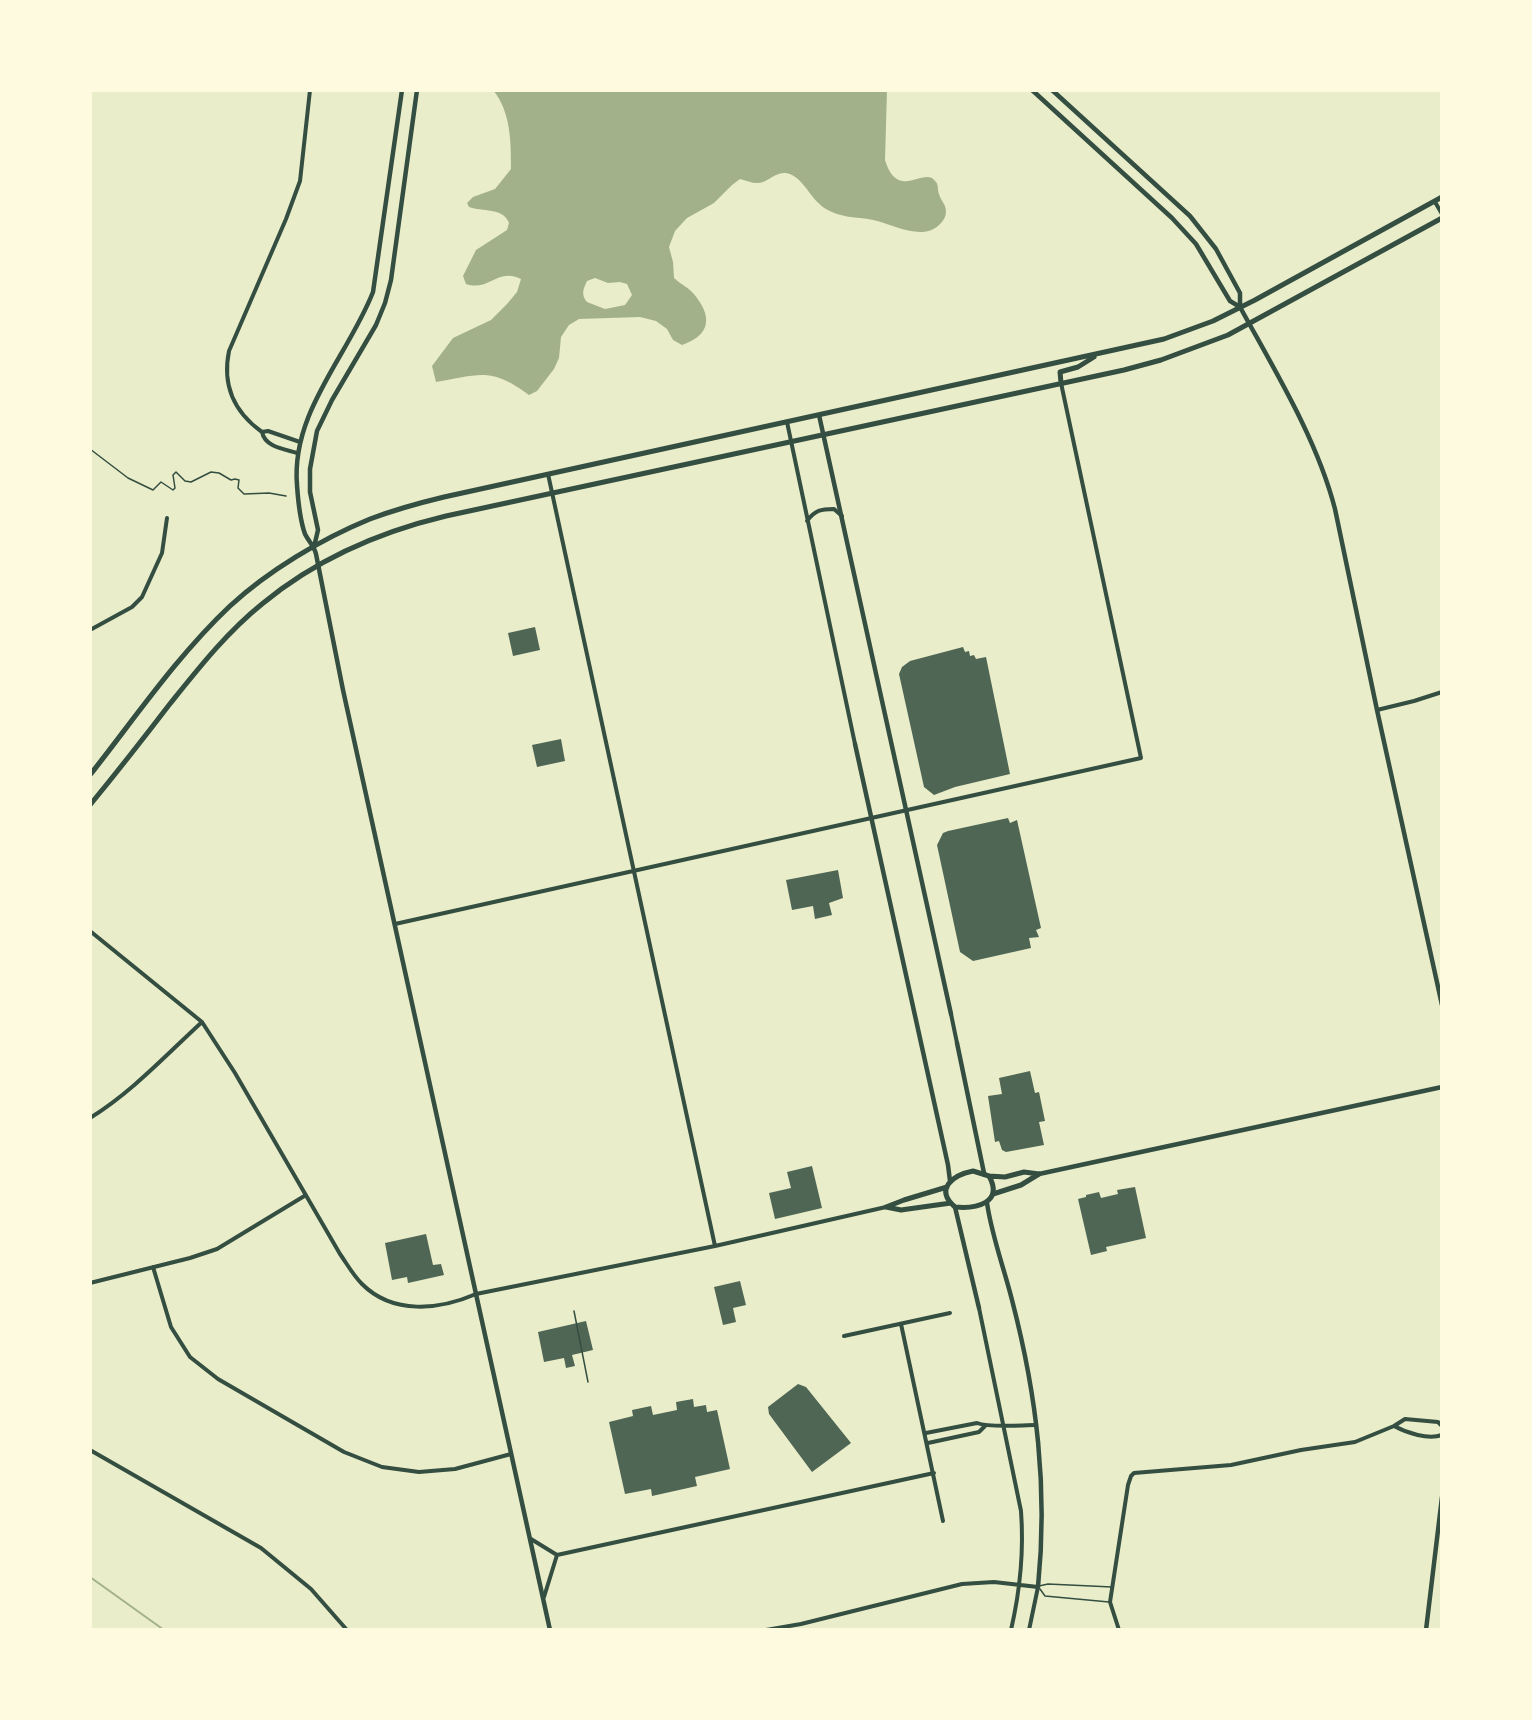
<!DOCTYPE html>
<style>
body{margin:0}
#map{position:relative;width:1532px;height:1720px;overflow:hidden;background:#e9edc9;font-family:Bitter,serif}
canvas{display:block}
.frame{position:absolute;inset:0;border:92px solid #fefae0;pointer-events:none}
</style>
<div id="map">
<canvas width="1532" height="1720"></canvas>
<div class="frame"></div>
</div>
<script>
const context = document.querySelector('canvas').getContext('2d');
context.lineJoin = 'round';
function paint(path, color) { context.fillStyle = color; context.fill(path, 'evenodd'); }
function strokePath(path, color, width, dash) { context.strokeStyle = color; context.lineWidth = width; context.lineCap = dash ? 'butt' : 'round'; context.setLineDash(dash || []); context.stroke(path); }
paint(new Path2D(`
 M493,90h394l-2,70c13,42 39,6 50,21 4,3 2,8 4,13 1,4 4,8 6,12 2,6 1,12 -4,17 -17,20 -48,1 -68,-3 -14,-3 -28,-2 -41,-8 -20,-8 -24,-28 -40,-37 -12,-6 -19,3 -29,7 -7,3 -16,-1 -23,-3l-8,6 -18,18 -27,15 -12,13 -6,16 4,15 1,16c6,6 14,9 19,15 20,23 18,42 -11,52l-9,-5 -6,-11 -11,-8 -16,-4 -61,2 -10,6 -8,12 -2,21 -5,11 -17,22 -8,4c-39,-29 -50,-20 -93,-13l-4,-16 21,-28 38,-18 16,-16 10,-12 4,-13c-24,-12 -32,13 -55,5l-3,-8 13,-26 31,-20 2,-7c-6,-16 -27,-11 -40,-16l-2,-4 6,-6 22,-8 16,-20c0,-27 0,-57 -18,-79zM595,278l13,5 12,-1 7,2 5,11 -7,10 -20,4 -18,-7c-6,-7 -4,-13 0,-21z`), '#a3b18a');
strokePath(new Path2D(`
 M90,1577l74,53`), '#a3b18a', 2);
paint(new Path2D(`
 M535,627l5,23 -27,6 -5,-23z
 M963,647l2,5 4,-1 1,5 4,-1 2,4 10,-2 24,117 -55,13 -21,8 -10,-8 -25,-113 3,-7 8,-6z
 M561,739l4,22 -28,6 -5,-22z
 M1008,818l2,5 7,-3 24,108 -5,2 3,7 -10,1 2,10 -58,13 -13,-9 -23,-107 6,-12 5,-2z
 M838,870l5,28 -14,5 3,12 -17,4 -2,-13 -21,4 -6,-30z
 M1030,1071l5,22 4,-1 6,29 -6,1 5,23 -38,7 -4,-2 -3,-9 -4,1 -7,-46 14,-2 -3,-16z
 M812,1166l10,42 -47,11 -6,-26 22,-5 -4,-16z
 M1135,1187l11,51 -40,9 1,4 -16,4 -13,-56 8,-2v-2l13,-3 2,6 17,-4 -1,-4z
 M426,1234l7,31 8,-1 3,11 -36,8 -1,-6 -15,3 -7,-37z
 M740,1281l6,24 -13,3 3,14 -13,3 -9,-38z
 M586,1321l7,29 -21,5 3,11 -9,2 -2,-10 -20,4 -6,-30z
 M798,1384l8,3 45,56 -39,29 -43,-58 -1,-7z
 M693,1399l1,8 12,-2 1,7 10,-2 13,59 -35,8 2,9 -45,10 -1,-7 -26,5 -16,-72 24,-6 -1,-6 19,-4 2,9 24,-5 -1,-8z`), '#4f6655');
strokePath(new Path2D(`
 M90,449l38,29 25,12 8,-8 12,8 2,-2 -2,-13 3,-3 9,9 6,1 20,-10 8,1 12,7 4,-1 4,1 -1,8 6,6 25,-1 17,3`), '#344e41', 1.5);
strokePath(new Path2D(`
 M574,1311l14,71
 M1039,1586l9,-2 64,3
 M1040,1589l5,7 64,6`), '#344e41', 1.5);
strokePath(new Path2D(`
 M1435,202l7,12
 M787,422l68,322
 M262,432c-28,-20 -40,-47 -33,-81l57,-132 14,-38 10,-91
 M297,453c-13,-4 -32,-6 -35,-21l6,-1 32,11
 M548,474l167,772
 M807,521c8,-11 14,-12 27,-12l8,7
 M90,630l42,-23 10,-10 20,-44 5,-35
 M1377,710l37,-9 28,-9
 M395,924l746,-166 -80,-375
 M90,931l112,91 33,51 105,181c7,10 13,21 22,30 31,31 77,26 114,10l239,-48 171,-39
 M951,1014l6,29
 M90,1118c42,-26 76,-63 112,-96
 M153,1267l18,60 19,30 28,22 126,73 38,15 37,5 36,-3 56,-15
 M90,1283l100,-25 27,-9 89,-54
 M979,1308l42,203c3,40 -1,80 -10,119
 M901,1324l42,197
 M844,1336l106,-23
 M1394,1426c13,7 34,14 48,9
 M926,1433l51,-10c13,5 44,2 59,2
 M928,1443l51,-11 6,-6
 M90,1450l171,98 50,41 36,41
 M531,1539l26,16 377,-82
 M544,1597l13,-42
 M766,1630l35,-6 161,-40 32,-2 44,5 -9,43
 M1119,1630l-9,-28 18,-117 3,-9 3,-3 97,-8 70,-15 54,-8 39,-16 11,-7 33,3 4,4`), '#344e41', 4);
strokePath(new Path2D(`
 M402,90l-29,202c-25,64 -82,120 -76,193 1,15 3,35 8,49 4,8 9,12 11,20l27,136 207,940
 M1032,90l140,128 24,26 34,57 10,6
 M1052,90l138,126 26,33 24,44v14c35,64 77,132 95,202l42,201 65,295
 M819,415c45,199 87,400 132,599
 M314,547l4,-17 -8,-38v-23l7,-38 15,-31 44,-75 9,-22 6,-23 26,-190
 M855,744l93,421 2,16
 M957,1043l27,130
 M1039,1174l403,-87
 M987,1203c5,34 17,65 25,97 25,96 36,189 26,287
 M955,1207l24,101
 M1426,1630l16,-133`), '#344e41', 4.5);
strokePath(new Path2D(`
 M1061,383l-1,-11 18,-5 16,-10
 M90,775c45,-57 87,-119 140,-169 38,-35 91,-67 140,-87 24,-9 49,-16 74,-22l720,-158 49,-18 42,-21 187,-103
 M90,805c27,-33 53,-66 79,-100 29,-36 57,-72 93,-101 53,-44 117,-72 184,-88l678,-146 37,-10 67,-25 214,-117
 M973,1171l16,5c15,27 -13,33 -34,31 -21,-18 -2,-32 18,-36z
 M989,1176l16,1 19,-5 15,2
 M993,1194l28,-9 18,-11
 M886,1207l15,3 50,-7
 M886,1207l18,-7 43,-13`), '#344e41', 5);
</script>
